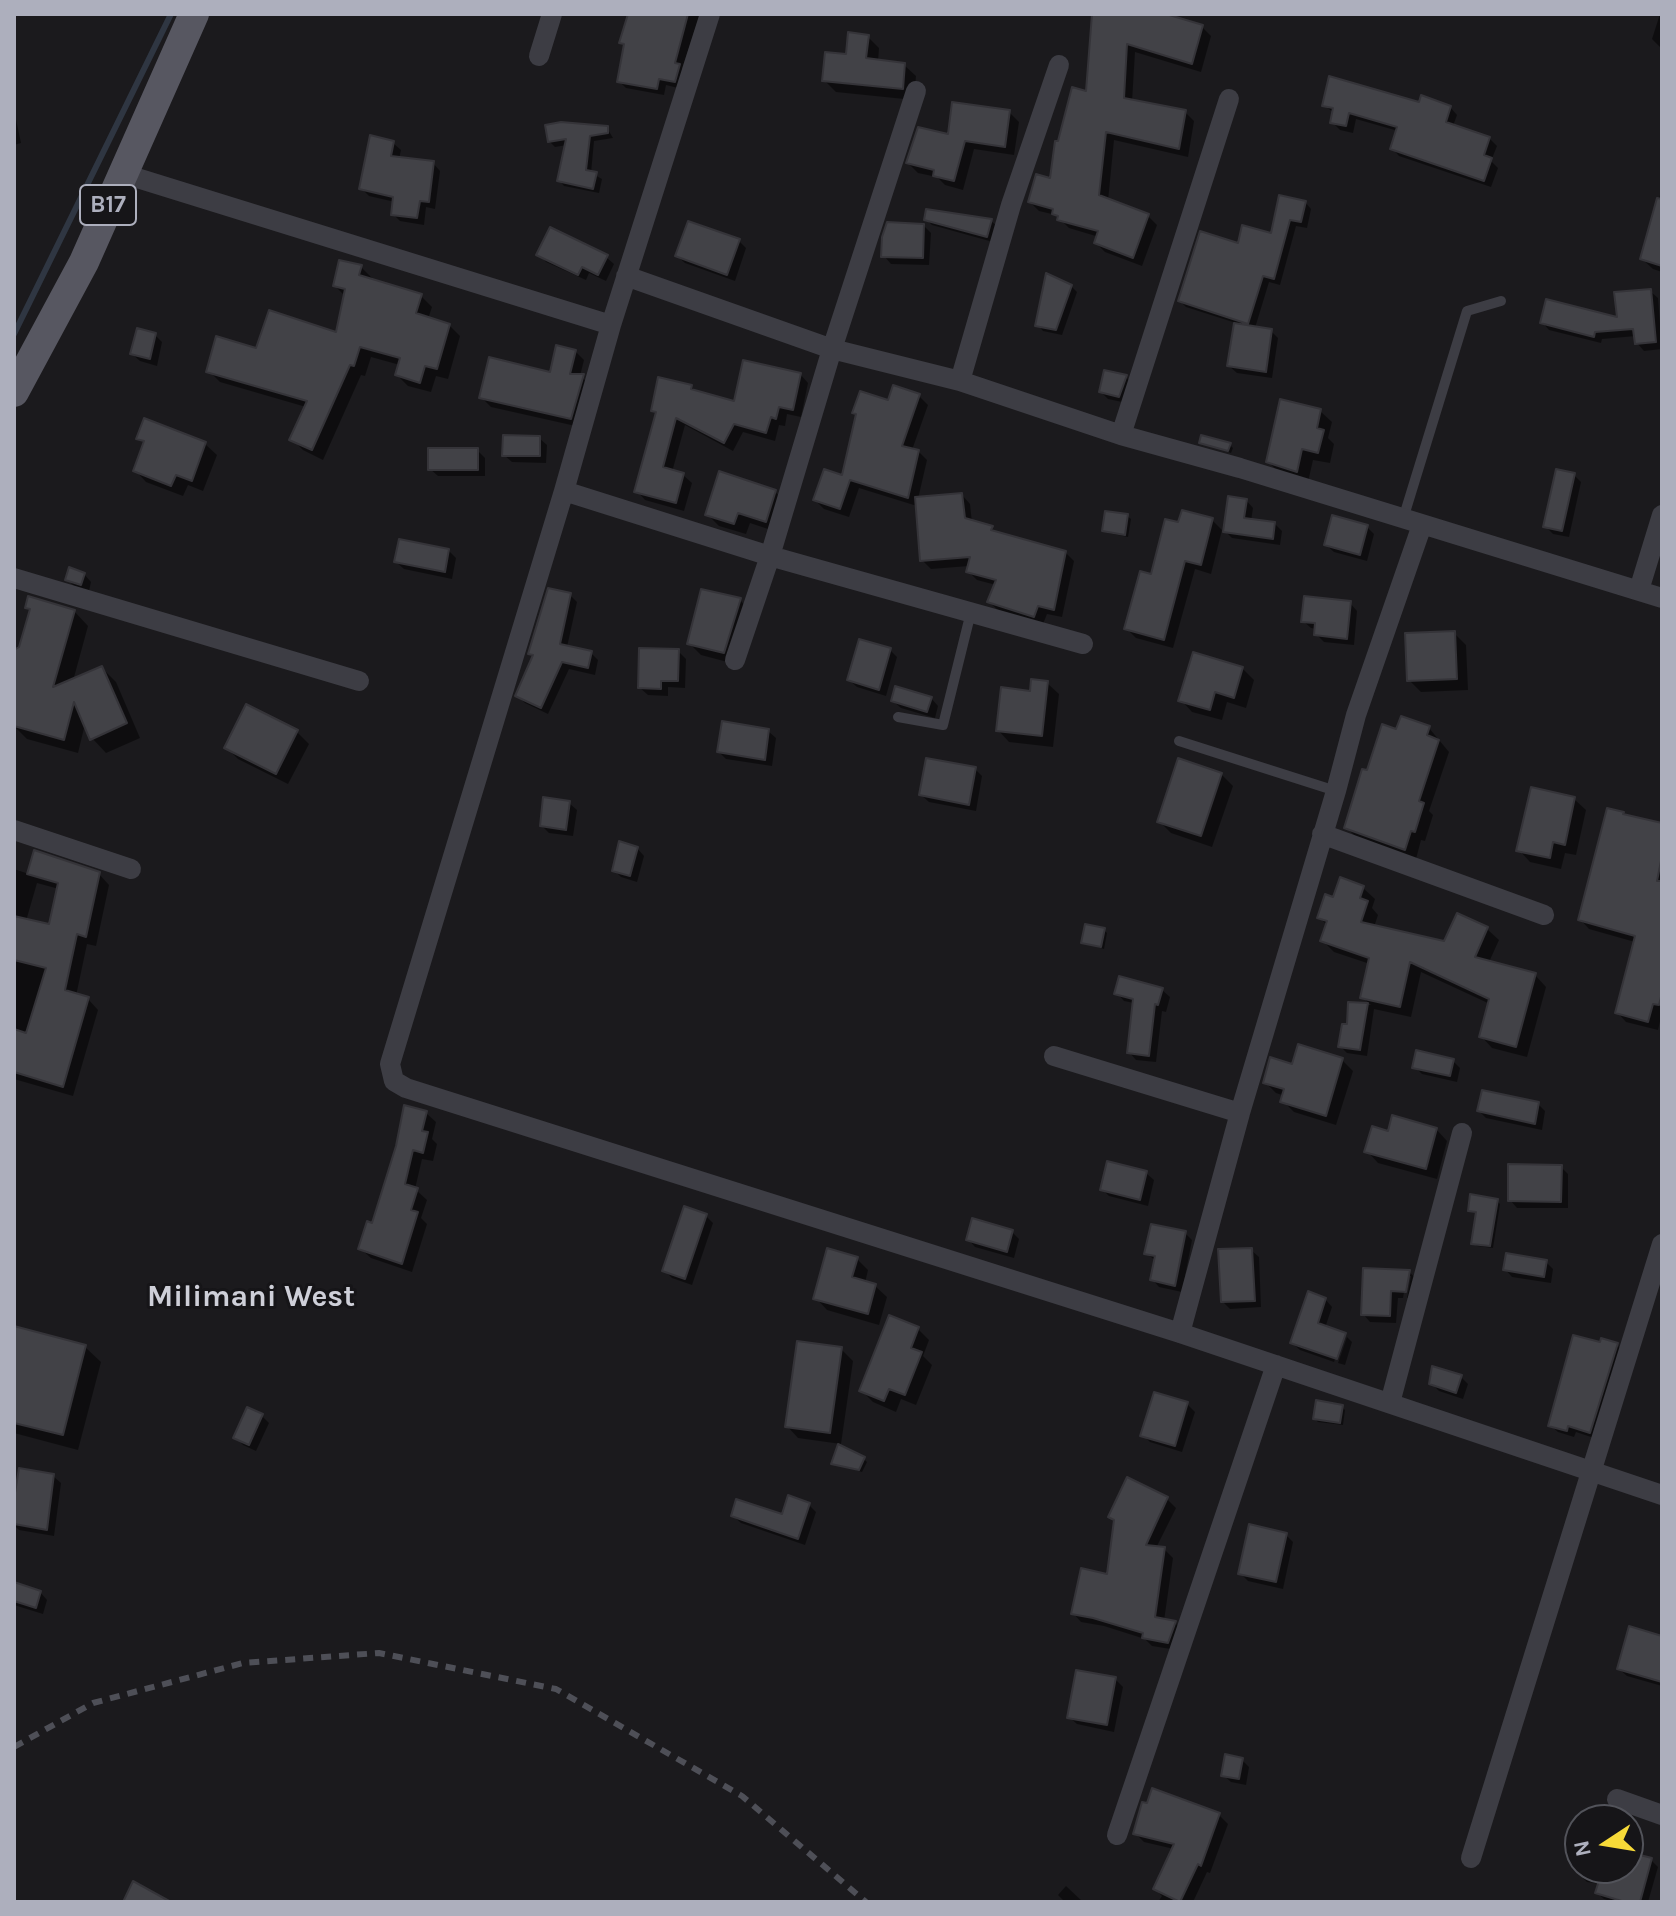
<!DOCTYPE html>
<style>
body{margin:0}
#map{position:relative;width:1676px;height:1916px;overflow:hidden;background:#1b1a1d;font-family:Karla,sans-serif}
canvas{display:block}
.frame{position:absolute;inset:0;border:16px solid #adafbd;pointer-events:none}
.north{position:absolute;left:1564px;top:1804px;width:80px;height:80px;box-sizing:border-box;background:#161518;border:2px solid #52535a;border-radius:50%;rotate:258deg;font-size:22px;font-weight:700;line-height:32px;text-align:center;color:#adafbd}
.north::after{content:'';display:block;margin:auto;width:28px;height:36px;background:#f7da38;clip-path:polygon(50% 0,100% 100%,50% 72%,0 100%)}
</style>
<div id="map">
<canvas width="1676" height="1916"></canvas>
<div class="frame"></div>
<div class="north">N</div>
</div>
<script>
const context = document.querySelector('canvas').getContext('2d');
context.lineJoin = 'round';
function paint(path, color) { context.fillStyle = color; context.fill(path, 'evenodd'); }
function strokePath(path, color, width, dash) { context.strokeStyle = color; context.lineWidth = width; context.lineCap = dash ? 'butt' : 'round'; context.setLineDash(dash || []); context.stroke(path); }
function label(font, color, halo, rows, align = 'center') {
  context.font = font + ' Karla,sans-serif'; context.lineWidth = 6; context.setLineDash([]); context.textBaseline = 'middle'; context.strokeStyle = halo; context.fillStyle = color; for (const [text, x, y, turn = 0] of rows) {
    context.save(); context.translate(x, y); context.rotate((+turn || 0) * Math.PI / 180); context.textAlign = isNaN(turn) ? turn : align; if (halo) context.strokeText(text, 0, 0); context.fillText(text, 0, 0); context.restore();
  }
}
paint(new Path2D(`
 M644,14h64h-8l-18,55 4,4 -4,16 -16,-4 -2,10 -38,-7 -7,-7 7,-34 -5,-5z
 M1094,14h65l43,13 9,9 -10,36 -66,-20 -3,50 53,10 9,9 -6,36 -74,-17 -6,61 40,15 9,9 -15,41 -37,-14 -9,-9 3,-6 -30,-9 -13,-13 -17,-4 -9,-9 22,-21 8,-38 28,-49z
 M1660,14h2v35l-10,-10z
 M868,37l11,11 -1,14 26,3 12,11 -2,24 -78,-8 -12,-12z
 M1420,104l30,3 7,8 -4,11 36,12 8,8 -6,15 7,7 -7,19 -92,-31 -7,-8 6,-17 -42,-12 -3,14 -13,-3 -8,-8 2,-9 -10,-8z
 M14,110l7,33 -7,2z
 M1009,112l10,10 -5,33 -40,-6 -11,41 -18,-5 -8,-8 -19,-4 -10,-10 41,-26z
 M607,128l6,10 -19,3 -3,32 11,6 -3,14 -35,-7 -5,-6 8,-35 -12,2 -6,-6z
 M393,143l8,7 -2,9 34,4 7,8 -5,38 -9,-2 -2,18 -24,-4 -7,-7 2,-12 -26,-6 -8,-8z
 M1662,188v84l-9,-3 -11,-10z
 M1305,202l6,7 -4,19 -11,-2 -16,59 -11,-3 -14,46 16,3 7,7 -6,40 -35,-5 -8,-7 7,-43 -50,-16 -6,-6 59,-55 34,-10z
 M926,219l65,2 6,5 -4,16 -61,-17z
 M923,225l8,8 -2,32 -38,-1 -7,-8z
 M739,241l7,7 -11,33 -50,-18 -8,-7z
 M539,254l67,3 8,7 -8,17 -17,-8 -3,7 -40,-18z
 M361,267l11,11 -1,3 50,15 11,11 -4,12 21,6 11,11 -12,43 -12,-3 -5,16 -23,-6 -11,-11 3,-10 -29,-8 -6,19 -4,-1 -38,85 -20,-10 -11,-11 14,-32 -86,-25 -11,-11 48,-21 80,-15 8,-39 -10,-10z
 M1071,286l6,6 -15,43 -19,-4 -5,-6z
 M1650,291l8,7 4,51 -18,2 -7,-8 -1,-7 -34,3 -1,4 -52,-13 -7,-8 77,-3z
 M155,335l7,7 -5,24 -17,-5 -8,-7z
 M575,351l9,9 -4,16 11,9 -11,42 -89,-20 -9,-9 70,-24z
 M800,374l8,9 -7,34 -14,-3 -2,12 -6,-1 -4,16 -32,-9 -10,19 -48,-26 -13,47 11,3 9,8 -8,28 -39,-11 -8,-9 21,-76 -5,-5 38,-23 6,6 39,11z
 M1126,377l7,7 -6,19 -19,-4 -7,-7z
 M919,396l9,9 -16,45 6,1 9,9 -9,39 44,-4 8,9 2,19 20,5 5,6 68,18 9,9 -12,56 -15,-3 -4,10 -45,-14 -9,-8 7,-17 -19,-5 -9,-9 1,-5 -38,3 -9,-9 -5,-54 -58,-18 -10,29 -25,-8 -9,-9 29,-22 45,-76z
 M1320,411l12,11 -4,16 6,6 -4,19 -17,-3 -5,22 -28,-9 -12,-11z
 M139,438l66,6 12,11 -14,36 -15,-6 -5,11 -37,-14 -11,-12 10,-26z
 M539,438l8,7 -1,18 -34,-1 -8,-7z
 M1201,442l29,3 3,3 -2,5z
 M477,450l8,8v18h-47l-8,-7z
 M1574,475l7,7 -12,55 -16,-3 -8,-8z
 M775,492l12,11 -10,29 -27,-9 -4,11 -27,-8 -12,-12z
 M1246,500l7,8 -2,13 24,3 7,7 -2,14 -48,-7 -7,-7z
 M1127,516l4,3 -3,18 -20,-4 -4,-3z
 M1212,520l10,10 -11,44 -16,-5 -22,79 -37,-10 -10,-10 54,-103z
 M1367,527l7,7 -7,27 -33,-9 -8,-7z
 M448,550l8,8 -4,21 -48,-10 -8,-7z
 M84,574l7,8 -2,9 -15,-5 -7,-7z
 M570,595l7,7 -10,45 24,6 7,7 -3,15 -26,-6 -21,45 -23,-11 -7,-7 16,-39 -4,-3z
 M740,600l11,12 -16,52 -34,-9 -11,-11z
 M1350,603l7,8 -3,34 -30,-3 -8,-8 1,-5 -6,-1 -8,-7z
 M28,607l46,4 14,15 -15,55 29,-13 14,14 24,56 -34,15 -14,-15 -7,-14 -7,29 -51,-14 -13,-13v-74l6,2 11,-43z
 M1454,633l12,12 2,45 -47,2 -12,-12z
 M890,650l7,7 -11,39 -29,-9 -8,-7z
 M678,651l8,8 -1,29 -17,-1v9l-20,-1 -8,-7z
 M1242,668l12,12 -8,28 -19,-6 -5,18 -30,-8 -11,-12z
 M1047,683l12,11 -6,53 -44,-5 -11,-12 33,-37z
 M931,698l7,8 -3,12 -34,-10 -8,-7z
 M247,706l50,26 12,12 -21,40 -50,-25 -12,-12z
 M1429,728l20,24 -20,59 4,4 -8,26 -4,-1 -5,19 -59,-21 -10,-10 21,-56 30,-41z
 M768,731l8,7 -4,28 -46,-7 -7,-7z
 M975,769l7,7 -6,35 -47,-9 -8,-7z
 M1221,774l12,12 -21,61 -41,-14 -12,-12z
 M1574,799l12,11 -10,45 -11,-2 -4,16 -31,-7 -11,-12z
 M569,803l8,7 -4,26 -24,-3 -7,-7z
 M1662,825v188l-4,17 -32,-8 -9,-10 18,-70 -46,-13 -9,-10z
 M637,848l7,8 -7,26 -16,-5 -7,-7z
 M14,869l15,5h70l10,11 -13,61 -9,-2 -11,52 12,3 10,11 -25,86 -59,-17zM37,883l22,6 -8,38 -25,-6z
 M1363,888l12,11 -3,9 6,7 -4,12 71,16 42,-14 12,11 -10,22 46,13 11,12 -19,70 -35,-9 -11,-12 9,-32 -69,-32 -10,45 -37,-8 -7,47 -20,-3 -6,-6 8,-20 1,-22h21l-9,-8 8,-33 -36,-12 -12,-12 5,-15 -8,-8 15,-18z
 M1104,930l3,3 -3,16 -21,-7z
 M1162,990l8,7 -4,15 -4,-1 -6,51 -20,-2 -7,-8 5,-49 -10,-2 -7,-8z
 M1342,1060l11,11 -17,54 -42,-13 -11,-11 2,-5 -9,-3 -11,-11 29,-16z
 M1453,1061l7,7 -3,14 -35,-8 -7,-7z
 M1538,1104l7,7 -3,19 -56,-12 -7,-7z
 M426,1113l10,9 -4,17 5,5 -4,17 -11,-2 -7,30 12,11 -6,18 6,6 -15,48 -41,-14 -10,-9z
 M1436,1129l11,12 -10,38 -59,-16 -11,-12 22,-18z
 M1561,1167l7,7v34h-51l-7,-8z
 M1146,1173l8,7 -6,26 -39,-10 -7,-7z
 M1497,1201l3,3 -7,44 -16,-2 -4,-3 5,-29 -8,-4z
 M706,1216l7,7 -21,62 -20,-7 -7,-7z
 M1012,1232l7,7 -5,19 -39,-11 -7,-8z
 M1185,1233l7,7 -10,52 -23,-5 -7,-8 4,-18 -10,-8z
 M1251,1250l8,7 2,50 -31,2 -8,-8z
 M857,1259l11,11 -3,13 10,3 12,11 -8,28 -52,-15 -11,-12z
 M1546,1262l7,7 -2,14 -39,-6 -7,-8z
 M1409,1272l8,7 -4,19h-6l4,-22h-4l-4,22h-5l-2,25 -26,-1 -7,-8z
 M1325,1299l7,8 -7,21 21,8h-3l-9,26 -34,-12 -8,-7z
 M14,1328l71,19 16,15 -23,88 -64,-17z
 M918,1329l11,11 -6,16 9,9 -16,40 -15,-6 -5,13 -23,-10 -11,-11z
 M1347,1337l5,5 -7,23 -7,-2z
 M1617,1345l7,7 -27,87 -21,-7 -2,5 -16,-5 -8,-7z
 M841,1349l12,12 -12,83 -43,-6 -11,-12z
 M1461,1377l7,7 -5,15 -24,-8 -8,-8z
 M1187,1404l8,8 -13,40 -32,-10 -7,-7z
 M1342,1407l3,3 -2,15 -25,-3 -3,-3z
 M262,1416l7,7 -13,28 -13,-6 -7,-8z
 M864,1459l3,3 -5,10 -29,-9z
 M53,1476l8,7 -7,53 -35,-6 -5,-5v-14z
 M1128,1480l39,19 9,9 -20,40 8,1 9,9 -9,63 11,2 8,8 -6,19 -25,-4 -7,-7 -41,-13 -23,-4 -8,-9 35,-37 8,-53 -6,-6z
 M809,1505l7,7 -11,33 -64,-22 -8,-7 50,1z
 M1286,1535l7,7 -10,47 -35,-8 -8,-8z
 M14,1584l26,8 7,8 -4,14 -29,-9z
 M1662,1638v48l-35,-10 -8,-7z
 M1115,1679l8,8 -9,45 -37,-8 -8,-7z
 M1242,1760l7,7 -3,18 -15,-3 -8,-7z
 M1219,1815l9,9 -18,49 -3,-1 -14,30h-35l4,-6 -7,-7 19,-40 -30,-7 -9,-9z
 M1628,1858l23,2 7,7 -10,35h-35l-9,-3 -7,-6 3,-9 -13,-2 -7,-7 1,-7h47z
 M1066,1886l17,16h-18l-7,-7z`), '#0007');
strokePath(new Path2D(`
 M14,334l157,-320`), '#2f3642', 6);
const building = new Path2D(`
 M628,14h60l-13,49 5,1 -5,18 -16,-3 -2,10 -40,-7 7,-38 -5,-1z
 M1092,14h74l37,11 -11,39 -65,-20 -3,54 62,12 -7,39 -73,-17 -7,63 50,19 -16,44 -39,-15 4,-12 -41,-11 1,-4 -6,-2 1,-5 -25,-7 8,-28 14,4 5,-37h3l14,-54 14,4z
 M848,32l21,3 -3,23 39,5 -2,26 -81,-8 3,-29 21,2z
 M1329,76l90,26 2,-7 30,11 -5,16 44,15 -6,18 8,3 -8,23 -94,-32 7,-22 -48,-14 -3,13 -16,-3 3,-15 -11,-2z
 M952,102l58,8 -5,37 -40,-6 -11,40 -21,-5 1,-6 -28,-7 12,-36 30,7z
 M561,122l47,4v7l-18,3 -4,34 11,2 -4,17 -36,-8 9,-42 -18,3 -3,-17z
 M370,135l24,6 -3,15 43,5 -5,41 -9,-1 -3,17 -26,-3 2,-18 -34,-8z
 M1279,195l27,6 -5,21 -11,-2 -16,59 -11,-3 -15,48 -70,-23 22,-70 38,12 4,-18 29,8z
 M1657,198l5,1v67l-22,-7z
 M926,209l66,10 -5,18 -63,-17z
 M688,221l52,18 -13,36 -52,-19z
 M887,222l37,2 -1,34 -42,-1 1,-20z
 M550,227l58,28 -10,20 -16,-8 -4,8 -42,-20z
 M339,260l23,5 -3,10 63,19 -6,19 34,11 -13,45 -12,-3 -5,17 -25,-8 5,-17 -40,-11 -6,19 -4,-1 -38,85 -23,-10 18,-39 -101,-29 10,-36 40,12 13,-38 67,22 9,-43 -12,-3z
 M1046,273l26,12 -16,45 -21,-4z
 M1651,289l5,53 -21,2 -2,-15 -38,3 -1,5 -54,-14 6,-24 71,18 -3,-25z
 M1234,323l38,6 -6,43 -39,-6z
 M137,328l19,5 -6,26 -20,-5z
 M556,345l20,5 -6,24h14l-13,45 -92,-21 10,-41 61,15z
 M743,360l58,13 -8,37 -14,-3 -3,12 -5,-2 -5,16 -32,-9 -10,19 -48,-25 -13,49 21,6 -8,30 -42,-11 22,-80 -5,-1 7,-34 34,8 -1,4 43,12z
 M1104,370l23,5 -8,22 -20,-5z
 M893,385l27,9 -18,52 17,4 -11,48 -58,-18 -10,29 -27,-9 11,-31 18,6 14,-61 -4,-1 8,-22 28,9z
 M1280,399l41,10 -4,19 7,2 -6,23 -16,-4 -5,23 -31,-10z
 M144,418l62,24 -14,39 -16,-6 -5,11 -38,-15 11,-30 -8,-2z
 M503,435l37,1v20h-38z
 M1201,435l30,8 -3,8 -29,-8z
 M428,448h50v22h-50z
 M1556,469l19,4 -13,58 -19,-4z
 M719,471l57,19 -10,32 -28,-9 -4,11 -29,-9z
 M962,493l3,25 28,8 -2,4 75,21 -12,59 -16,-4 -4,11 -47,-15 9,-22 -30,-8 4,-15 -50,4 -5,-64z
 M1228,496l19,3 -3,19 31,4 -2,17 -50,-7z
 M1182,510l31,8 -12,47 -16,-4 -21,79 -40,-11 16,-58 11,3 14,-55 13,3z
 M1105,511l23,3 -3,21 -23,-4z
 M1332,515l36,10 -8,30 -36,-10z
 M399,539l50,10 -4,23 -51,-10z
 M69,567l16,6 -4,12 -16,-5z
 M548,588l23,5 -11,51 32,7 -4,17 -26,-6 -21,46 -26,-12 18,-41 -5,-1z
 M701,589l40,9 -17,55 -37,-9z
 M28,596l47,14 -22,77 49,-21 25,57 -37,17 -16,-38 -10,38 -50,-14v-76l5,-3 11,-38 -5,-1z
 M1304,596l47,5 -4,38 -33,-4 1,-12 -14,-1z
 M1455,631l2,48 -50,2 -2,-48z
 M859,639l32,9 -12,42 -32,-10z
 M639,648l40,1 -1,32h-17v8l-23,-1z
 M1193,652l50,15 -9,31 -19,-6 -5,18 -32,-9z
 M1031,679l17,2 -6,55 -46,-5 5,-44 29,4z
 M895,686l37,11 -5,15 -36,-11z
 M246,704l52,26 -22,44 -52,-26z
 M1401,716l29,10 -3,9 12,5 -20,61 5,2 -9,29 -4,-1 -6,19 -61,-22 18,-59 5,1 15,-46 14,5z
 M722,721l47,8 -4,31 -48,-8z
 M926,758l50,9 -7,38 -50,-10z
 M1178,758l44,15 -21,63 -44,-14z
 M1531,787l44,10 -10,48 -12,-3 -3,16 -34,-7z
 M543,797l27,4 -4,29 -26,-4z
 M1607,808l17,4 -1,2 39,9v33l-5,25h5v112l-3,12 -6,-1 -5,18 -33,-9 20,-77 -57,-16z
 M619,841l19,6 -8,29 -18,-5z
 M34,850l66,22 -14,65 -9,-3 -12,56 24,7 -26,90 -49,-15v-43l12,4 20,-65 -32,-8v-44l35,8 9,-41 -31,-9z
 M1340,877l24,9 -4,12 8,3 -7,21 83,19 13,-28 31,14 -13,30 61,16 -20,74 -37,-10 10,-38 -79,-37 -10,45 -40,-9 9,-40 -49,-17 7,-20 -10,-3 8,-24 8,3z
 M1085,924l20,4 -4,19 -20,-4z
 M1119,976l44,12 -5,17 -3,-1 -6,52 -22,-3 6,-54 -19,-5z
 M1348,1002l20,1 -8,47 -22,-3 4,-23h5z
 M1298,1044l45,14 -17,58 -46,-14 4,-13 -21,-6 7,-26 22,7z
 M1416,1050l38,9 -4,17 -38,-8z
 M1482,1090l57,12 -4,22 -58,-13z
 M404,1105l23,6 -5,20 6,1 -5,21 -10,-3 -8,34 13,4 -7,22 7,2 -16,52 -44,-15 9,-28 5,2 24,-77z
 M1392,1115l45,13 -11,41 -62,-17 8,-26 16,5z
 M1107,1161l40,10 -7,29 -40,-10z
 M1508,1164l54,1 -1,37 -53,-1z
 M1470,1194l28,5 -8,47 -19,-2 5,-32 -8,-1z
 M684,1206l23,8 -22,65 -23,-8z
 M972,1218l41,12 -6,22 -41,-12z
 M1151,1224l35,7 -11,55 -25,-6 5,-24 -11,-2z
 M827,1248l31,9 -6,20 24,7 -8,30 -55,-15z
 M1252,1248l3,53 -34,1 -3,-53z
 M1506,1253l41,7 -3,17 -41,-7z
 M1363,1268l47,2 -4,22 -15,-1 -1,25 -29,-1z
 M1308,1291l18,7 -8,25 28,10 -9,26 -47,-16z
 M889,1315l30,12 -8,21 11,4 -17,43 -16,-6 -5,12 -25,-10z
 M14,1326l72,19 -23,90 -49,-12z
 M1573,1335l27,7 1,-4 17,5 -28,90 -22,-7 -1,5 -19,-5z
 M797,1341l45,6 -12,86 -45,-6z
 M1432,1366l30,9 -6,18 -27,-9z
 M1154,1392l34,10 -13,44 -35,-10z
 M1316,1400l27,5 -3,18 -27,-4z
 M247,1407l16,7 -14,31 -16,-7z
 M838,1444l27,13 -6,13 -28,-6z
 M19,1468l35,6 -7,56 -33,-6v-25z
 M1127,1477l41,20 -22,48 19,2 -10,70 21,4 -8,22 -26,-5 1,-5 -50,-15 -22,-4 10,-46 26,6 7,-54 -6,-3z
 M788,1495l22,8 -12,36 -67,-23 5,-17 46,15z
 M1249,1524l38,9 -11,49 -38,-8z
 M14,1582l27,9 -5,17 -22,-7z
 M1629,1626l33,10v46l-45,-13z
 M1076,1670l40,7 -9,48 -40,-7z
 M1225,1754l18,4 -4,21 -18,-3z
 M1152,1788l68,25 -19,53 -3,-2 -18,38 -27,-13 21,-45 -41,-10 9,-32 5,1z
 M1628,1852l24,6 -12,44h-15l-30,-9 8,-25h25z
 M133,1881l38,21h-48z`);
paint(building, '#424247');
strokePath(building, '#353439', 2);
strokePath(new Path2D(`
 M1403,519l64,-208 34,-10
 M898,717l45,8 28,-113
 M1179,741l157,50`), '#3d3d44', 10);
strokePath(new Path2D(`
 M710,14l-99,311 -47,166 -174,573 4,17 12,7 774,245 482,162
 M539,56l13,-42
 M1059,65l-48,140 -51,176 161,54 119,33 422,130
 M121,173l490,152
 M626,276l206,73 84,-258
 M1121,435l108,-336
 M564,491l206,65 62,-207 128,32
 M14,578l345,103
 M1639,590l23,-75
 M735,660l35,-104 313,88
 M14,830l117,39
 M1322,834l222,81
 M1054,1056l186,57
 M1180,1333l60,-220 96,-322 20,-76 66,-190
 M1390,1403l72,-270
 M1617,1799l45,16
 M1117,1835l159,-470
 M1471,1858l191,-614`), '#3d3d44', 20);
strokePath(new Path2D(`
 M14,392l70,-130 110,-248`), '#575761', 30);
strokePath(new Path2D(`
 M14,1747l79,-44 150,-40 136,-10 177,36 186,107 124,106`), '#4e4f57', 6, [10, 8]);
for (const [x, y, w] of [
 [108,205,56]
]) { const box = new Path2D(); box.roundRect(x - w / 2, y - 20, w, 40, 6); context.fillStyle = '#161518'; context.fill(box); strokePath(box, '#adafbd', 2); }
label('bold 24px', '#adafbd', null, [
 ["B17",108,205]
]);
label('bold 30px', '#cecfd8', '#161518', [
 ["Milimani West",251,1297]
]);
</script>
